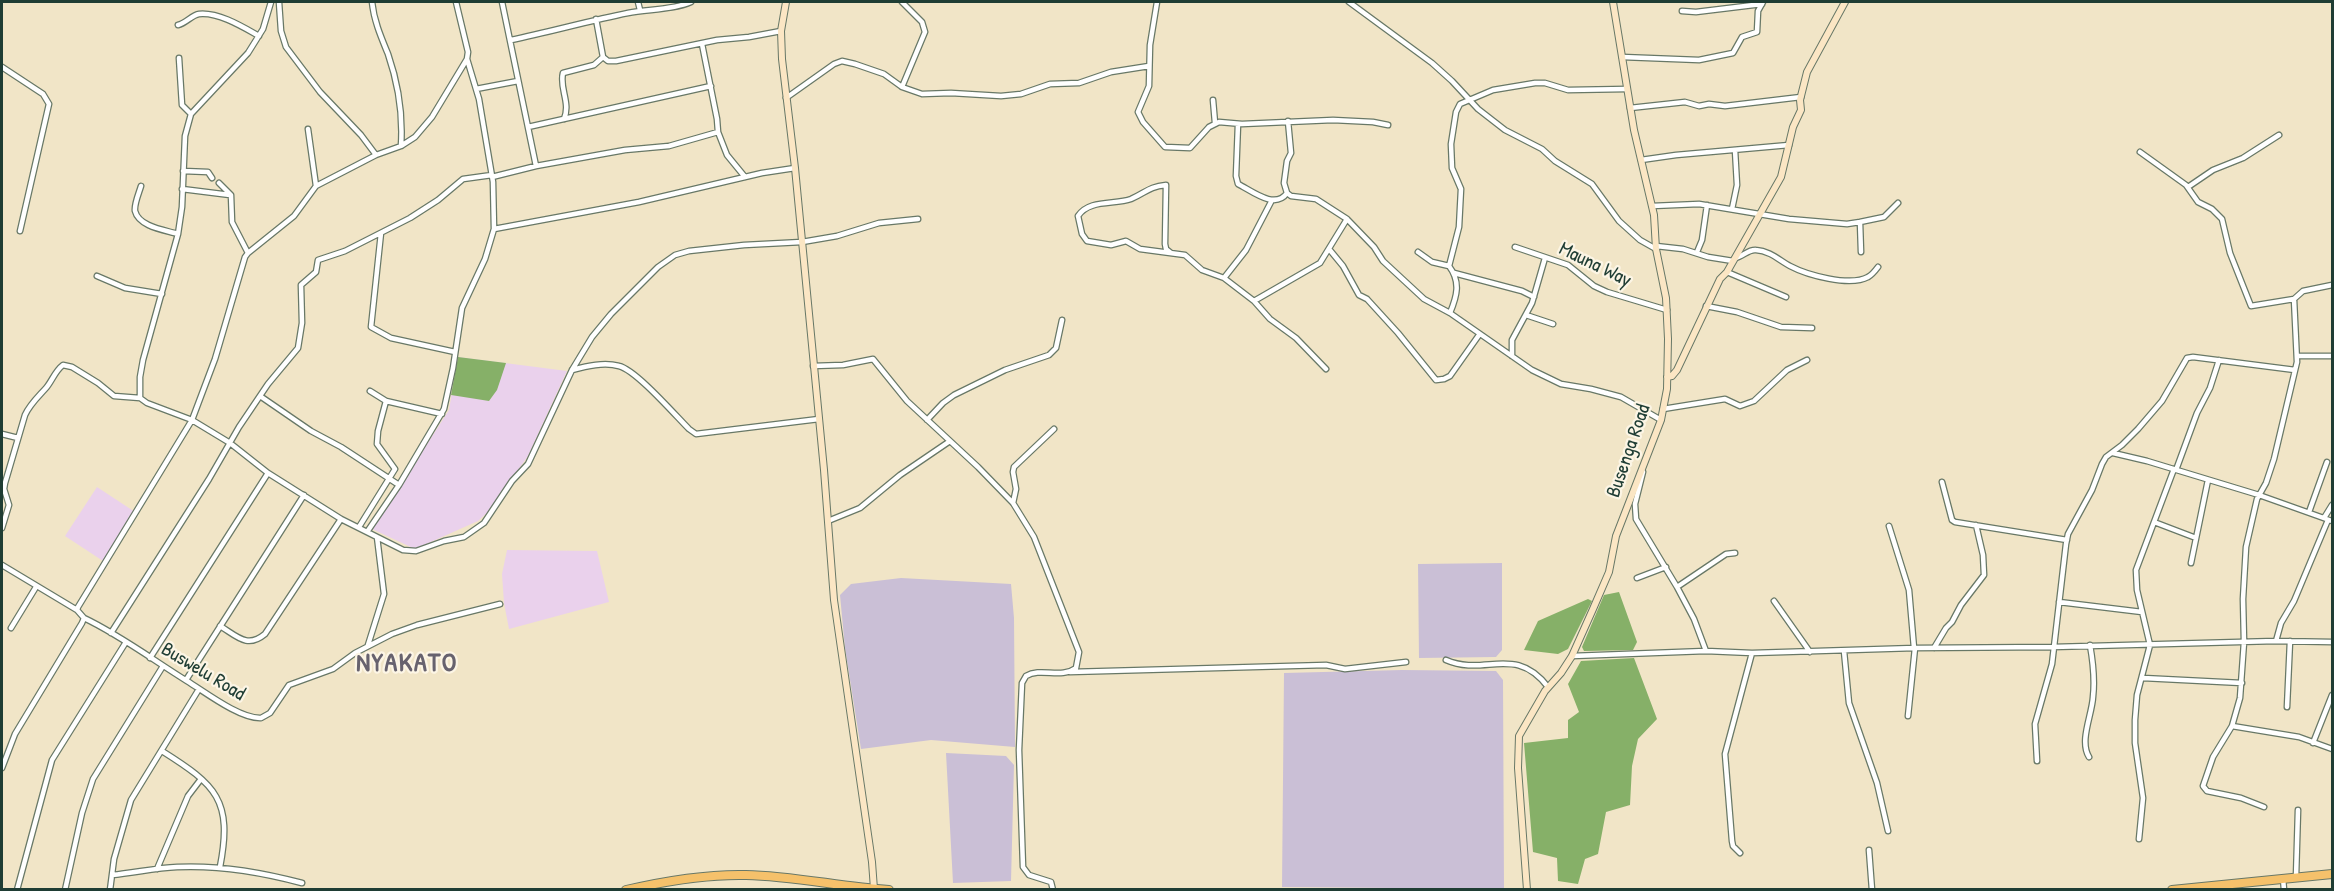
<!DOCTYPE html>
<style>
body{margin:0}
#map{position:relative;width:2334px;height:891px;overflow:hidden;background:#f1e5c7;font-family:"Patrick Hand",sans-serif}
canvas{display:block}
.frame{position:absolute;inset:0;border:3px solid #1f3d34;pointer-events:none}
</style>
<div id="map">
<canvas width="2334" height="891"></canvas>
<div class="frame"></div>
</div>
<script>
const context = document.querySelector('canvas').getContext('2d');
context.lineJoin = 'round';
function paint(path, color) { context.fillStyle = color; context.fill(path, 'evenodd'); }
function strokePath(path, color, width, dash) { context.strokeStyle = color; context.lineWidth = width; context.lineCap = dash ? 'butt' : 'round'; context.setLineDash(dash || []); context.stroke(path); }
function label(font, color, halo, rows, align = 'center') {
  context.font = font + ' "Patrick Hand",sans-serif'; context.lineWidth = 4.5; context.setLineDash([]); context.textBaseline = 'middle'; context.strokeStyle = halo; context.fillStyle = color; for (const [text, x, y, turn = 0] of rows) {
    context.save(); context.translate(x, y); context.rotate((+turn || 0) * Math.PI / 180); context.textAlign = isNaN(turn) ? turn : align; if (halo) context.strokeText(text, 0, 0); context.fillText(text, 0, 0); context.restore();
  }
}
paint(new Path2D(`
 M458,357l109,14 -39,85 -39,55 -11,10 -63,28 -43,-20 77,-119z
 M97,487l38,25 -32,49 -38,-25z
 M507,550l90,1 12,51 -100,27 -5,-26 -2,-29z`), '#ead1ec');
paint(new Path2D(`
 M1502,563v87l-6,7 -77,1 -1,-94z
 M901,578l110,6 3,34 1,129 -84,-7 -70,9 -16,-101 -5,-53 11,-11z
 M1402,670l94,1 7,9 1,209 -222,-2 2,-214z
 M946,753l60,3 8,9 -3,116 -58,2z`), '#cabfd6');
paint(new Path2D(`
 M458,357l48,6 -9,27 -8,11 -38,-6z
 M1619,592l18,50 -4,8 -49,1 -2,-4 22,-52z
 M1588,599l4,2 -24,48 -10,5 -34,-4 14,-29z
 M1634,658l23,61 -19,20 -6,27 -2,39 -24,7 -8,42 -13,5 -7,25 -20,-3 -1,-23 -24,-6 -9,-109 44,-5v-18l11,-8 -11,-28 13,-23z`), '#86b068');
const street = new Path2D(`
 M271,2l-8,27 -15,24 -57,61 -6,22 -3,71 -4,27 -35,126 -3,17v21l7,5 45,17 38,23 38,30 73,46 62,31 13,1 28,-10 20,-4 20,-14 28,-42 16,-17 44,-94 20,-33 19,-23 47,-47 17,-12 14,-4 55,-6 58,-3 35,-6 42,-13 39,-4
 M279,2l2,29 5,16 34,45 41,43 15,20
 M372,2c2,19 9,35 16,52 10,29 15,62 13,92
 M502,2l34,164
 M638,2l2,8
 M1157,2l-7,43 -1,41 -11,26 5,10 22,25 25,1 19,-21 10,-5 23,2 91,-4 40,2 15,3
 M1349,2l83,61 20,18 26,28 27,21 37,19 13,12 37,23 27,37 21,19 16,9
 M1682,11l14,1 66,-8
 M596,19l7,38 5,4h8l101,-21 32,-3 32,-6
 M178,25c8,-2 14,-10 21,-11 20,-2 44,13 60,22
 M511,40c39,-8 77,-19 117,-27 20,-4 45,-3 63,-11
 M702,44l15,75 1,13 9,23 18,22
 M1622,57l77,3 34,-7 9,-16 15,-5 1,-21 5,-9
 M179,58l3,47 9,9
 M2,67l41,27 6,10 -29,127
 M902,87l23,-55 -3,-10 -20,-20
 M476,89l42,-8
 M786,98l48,-34 8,-3 13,3 29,10 18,13 20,7 29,-1 50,3 20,-2 29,-10 29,-1 32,-11 38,-6
 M1213,100l2,23
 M1630,108l55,-6 14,4 10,-2 16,2 76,-9
 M564,119c7,-16 -5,-31 -1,-46l31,-8 9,-8
 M1288,121l3,32 -4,8 -3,22 3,10 4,3 25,3 31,20 27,28 9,14 41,38 26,14 82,57 29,14 30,5 30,8 40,23
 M1238,124l-2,52 2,8c14,7 37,26 49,9
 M528,127l183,-41
 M308,129l8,57
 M2140,152l46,33 12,17 14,7 10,10 8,34 21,53 43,-7 9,-8 29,-6
 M1641,160l35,-5 113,-10
 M183,171l25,1 4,6
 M492,177l44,-11 89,-16 44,-4 49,-14
 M219,183l12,12 1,27 16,31
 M141,186c-2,7 -7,18 -6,25 4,16 30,19 43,23
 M2188,187l25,-17 30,-12 36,-23
 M182,189l48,6
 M1652,206l47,-2 90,15 58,5 13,-2 1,30
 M1732,209l5,-24 -2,-35
 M1860,222l24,-5 14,-14
 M494,229l145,-27 123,-29 33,-5
 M381,233l-10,94 20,11 64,14
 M1656,246l27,3 25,8 25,4
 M1515,247l53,18 26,21 13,6 60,18
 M1329,249l14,17 16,29 8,4 31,34 38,47 8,-1 6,-3 29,-41
 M1418,252l14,10 17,4
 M1697,252l5,-12 5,-35
 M1171,253l-5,-4 -1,-5 1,-59c-18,2 -19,7 -35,14 -16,6 -42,0 -53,17l4,18 5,7 24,4 15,-4 14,8 45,6 17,15 22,8 30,23 16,18 26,19 30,31
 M1735,258c8,-1 13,-9 21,-8 14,1 23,10 34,16 17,9 60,21 78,11 4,-2 7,-6 10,-10
 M1727,272l59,25
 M1454,273l68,18 12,6
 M97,276l28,12 37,6
 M1224,278l22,-28 26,-50
 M1254,301l66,-38 27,-44
 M1706,306l31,6 44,15 31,1
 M1450,313c7,-17 11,-31 -1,-47l10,-39 2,-38 -9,-21 -1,-24 5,-32 4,-8 33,-14 42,-7h10l23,7 59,-1
 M1526,315l27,9
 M1512,356v-16l20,-37 13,-45
 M2297,356h35
 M813,366l30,-1 30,-6 34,42 71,66 35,36 21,34 45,115 -3,16c-15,11 -35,-1 -50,8l-4,7 -3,67 4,117 6,8 22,7 2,8
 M572,370c15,-4 32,-8 47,-4 17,4 56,49 70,63l7,5 123,-15
 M370,391l16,10 56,13
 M260,396l51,35 30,16 58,38
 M1663,409l62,-10 15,7 14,-5 33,-31 20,-10
 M927,420l16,-17 11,-8 51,-25 44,-15 7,-7 6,-28
 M2,434l16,4
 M2113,453l34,8 112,34 73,26
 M2176,470l21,-57 13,-25 9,-28
 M1643,472l-8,32 1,15 41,68 17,32 12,32
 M1942,482l10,38 3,2 112,18
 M1013,503l3,-14 -3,-17 1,-5 40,-38
 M2309,512l18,-50
 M2324,518l8,-13
 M828,521l32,-13 40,-33 50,-34
 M2154,522l42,16
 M1889,526l20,64 5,58
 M359,527l36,-58 -18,-25 1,-13 8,-30
 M2,528l7,-23 -5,-16 1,-6 20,-68c5,-11 13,-18 21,-27 6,-7 9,-17 17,-23l9,2 26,16 16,13 26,2
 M367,532l32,-47 45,-76 9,-41 9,-60 23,-49 9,-30 -1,-47 -14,-83 -12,-40
 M2191,563l17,-83
 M2,565l75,45
 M1637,578l29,-11
 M1677,587l49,-33 9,-1
 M1774,601l36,51
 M2059,602l83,10
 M84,618c36,17 69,42 103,63 18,11 53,38 74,37l9,-5 19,-28 44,-16 22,-16 37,-19 25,-9 83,-21
 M220,626c17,10 27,23 45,8l76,-115
 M11,628l25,-41
 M111,633l98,-154 30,-52 29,-43 30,-36 4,-25 -1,-38 15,-13 2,-12 27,-9 65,-33 28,-18 25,-21 29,-4
 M2276,641l5,-18 13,-22 34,-81
 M368,645l16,-51 -7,-57
 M1934,648l12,-20 6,-6 9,-17 23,-30 -1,-20 -7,-30
 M1844,651l5,52 28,80 11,48
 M1572,656l134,-5 46,2 163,-5 138,-1 223,-6 56,1
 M150,658l118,-185
 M1446,660c39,17 69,-16 102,27
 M1070,672l256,-7 19,4 61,-7
 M2143,678l99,5
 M186,680l118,-185
 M2287,707l3,-66
 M1908,716l7,-68
 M2232,726l67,11 33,12
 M2313,743l19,-48
 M162,751c54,34 71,49 58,116
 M2089,757c-10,-16 3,-42 4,-60 2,-17 0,-35 -3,-52
 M2037,761l-2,-37 17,-60 14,-120 2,-10 24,-44 10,-26 4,-7 16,-12 16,-16 24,-28 25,-43 6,-1 102,13
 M2,768l13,-34 67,-111 2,-5 -7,-8 1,-3 114,-187 23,-61 30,-102 3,-4 46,-37 22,-30 60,-31 25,-9 14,-9 17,-20 35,-58 1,-7 -12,-50
 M2264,807l-23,-9 -34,-7 -4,-5 10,-29 19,-31 8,-28 4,-56 -1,-43 3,-52 11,-48 9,-16 8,-24 23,-97 -3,-63
 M2139,839l4,-41 -8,-55v-23l2,-25 13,-50 -13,-55 -1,-20 38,-101
 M1869,850l3,40
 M1740,853l-7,-7 -1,-5 -7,-87 27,-101
 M157,869l31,-73 13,-17
 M112,875c22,-2 43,-7 65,-8 43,-2 84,5 125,16
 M2296,877l2,-67
 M2283,878l1,12
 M17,890l35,-130 74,-118
 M65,890l17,-77 11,-34 70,-113
 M110,890l4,-31 17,-59 68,-111`);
const secondary = new Path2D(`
 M786,2l-5,29 1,28 13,109 29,302 10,130 38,262 2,27
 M1667,377l5,-1 5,-6 43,-91 7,-7 54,-95 12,-50 8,-17 -1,-10 7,-28 38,-70
 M1527,890l-9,-122 1,-32 26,-45 16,-18 11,-17 21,-47 16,-37 7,-36 45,-116 6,-31 1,-50 -2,-41 -10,-49 -2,-34 -20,-85 -21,-128`);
const highway = new Path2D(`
 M626,890c39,-9 80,-16 120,-15 48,1 95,12 143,15
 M2172,890l160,-16`);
strokePath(street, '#687867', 7);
strokePath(secondary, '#687867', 8);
strokePath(highway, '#687867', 10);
strokePath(street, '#fff', 4.5);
strokePath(secondary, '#fbe6c4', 6);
strokePath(highway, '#f5c16b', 8);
label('20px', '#1f3d34', '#fcf5e5', [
 ["Mauna Way",1595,265,26],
 ["Busenga Road",1629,451,-71],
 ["Buswelu Road",203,672,31]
]);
context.letterSpacing = '1.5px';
label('bold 26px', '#67626e', '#fcf5e5', [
 ["NYAKATO",407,664]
]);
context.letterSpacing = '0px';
</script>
